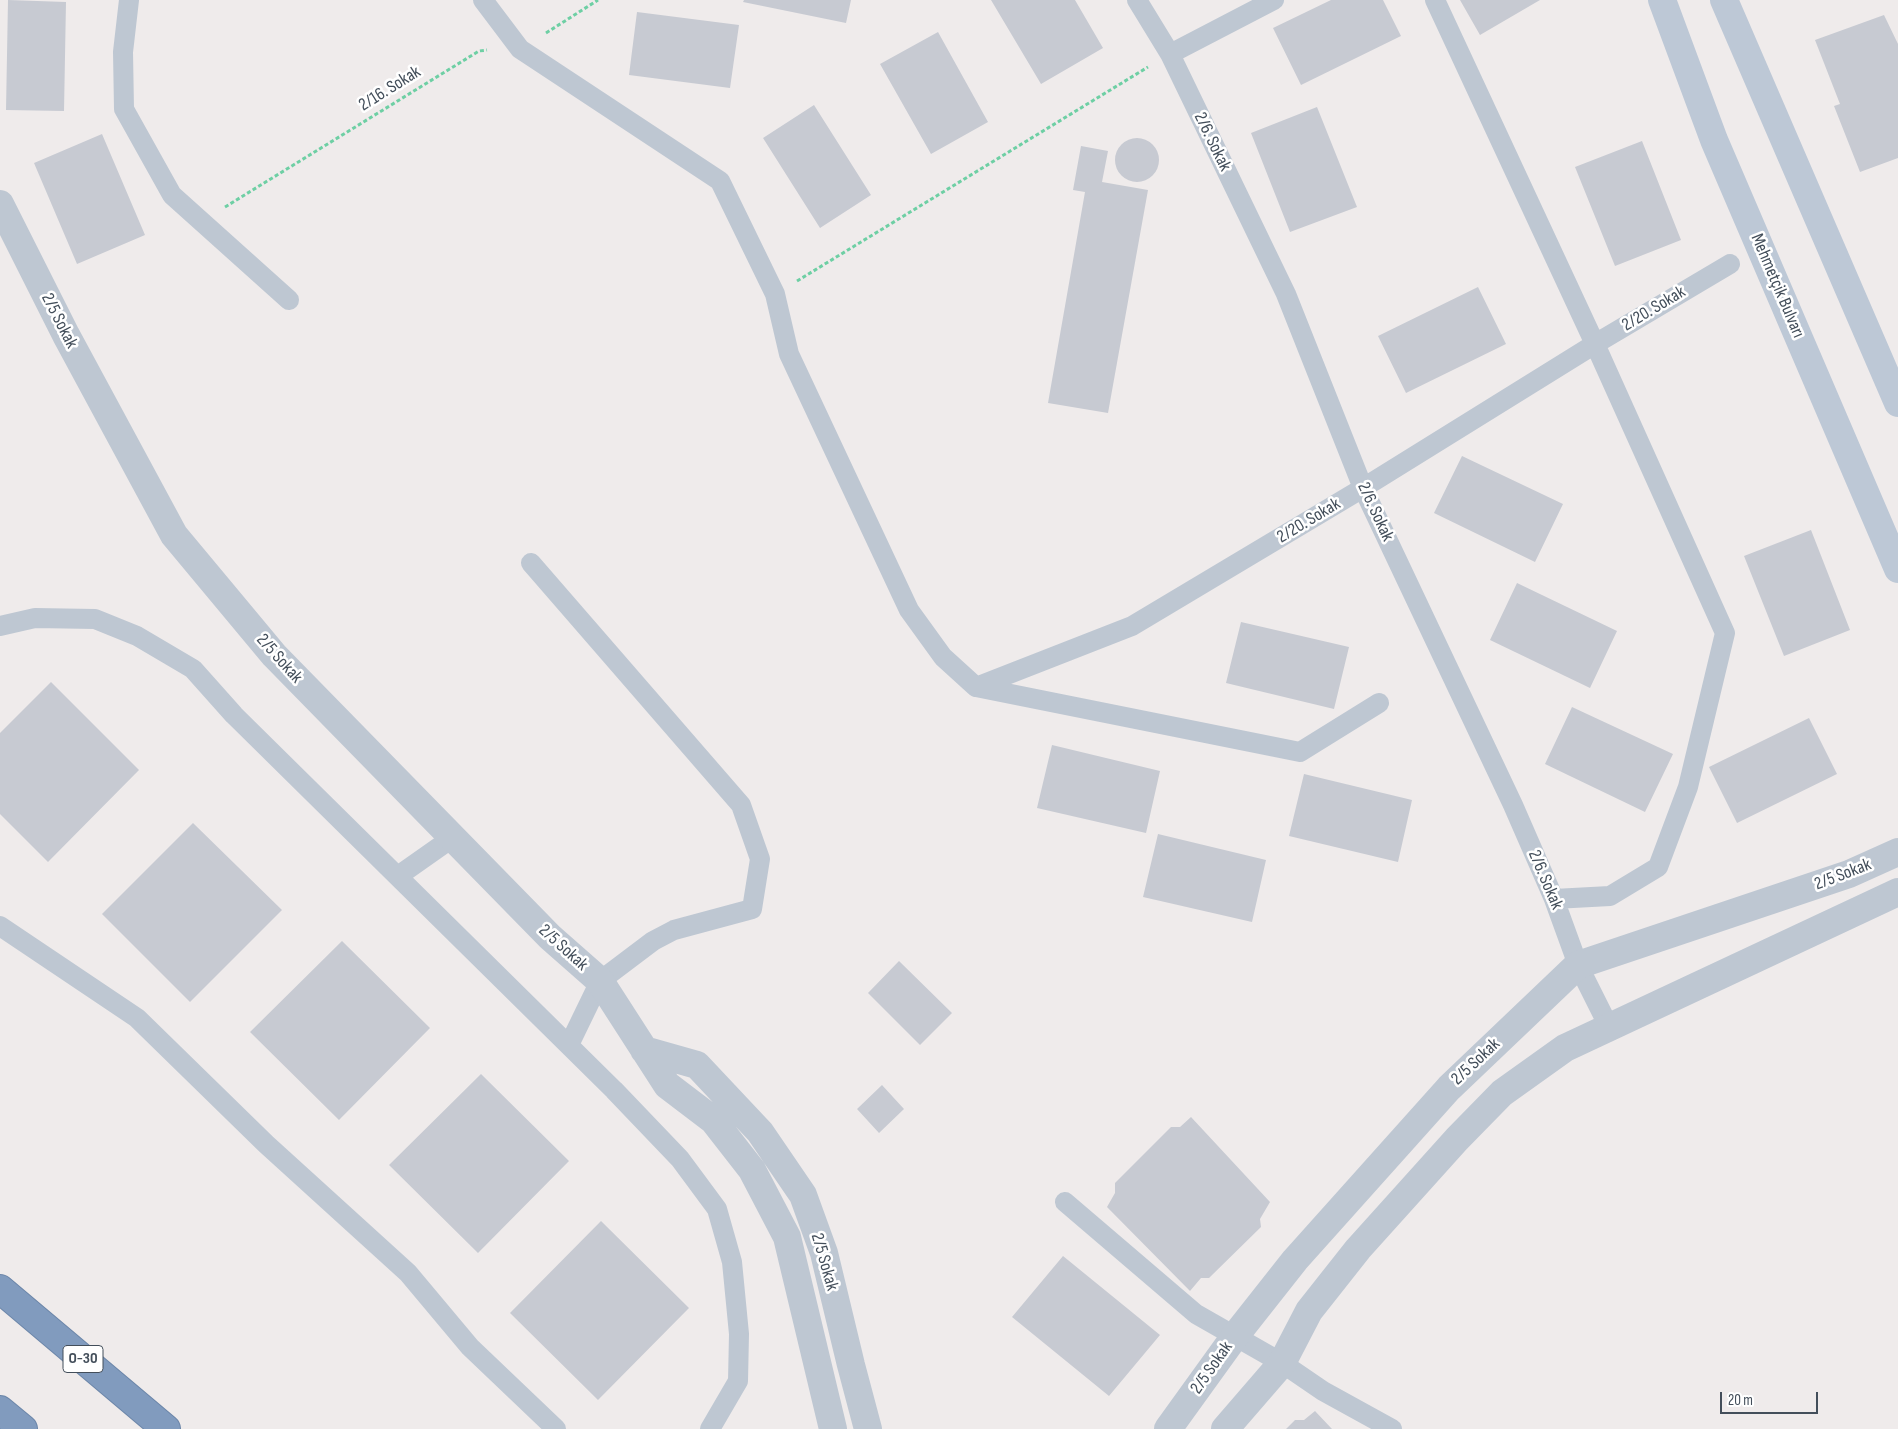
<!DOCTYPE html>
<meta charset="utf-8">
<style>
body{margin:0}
#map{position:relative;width:1898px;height:1429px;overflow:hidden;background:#efebeb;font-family:"Sofia Sans Condensed",sans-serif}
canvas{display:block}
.scale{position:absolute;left:1720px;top:1392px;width:98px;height:22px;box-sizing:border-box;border:2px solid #434e5a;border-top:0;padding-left:6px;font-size:15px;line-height:18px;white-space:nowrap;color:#434e5a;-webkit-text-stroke:4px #fff;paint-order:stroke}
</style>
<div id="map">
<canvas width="1898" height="1429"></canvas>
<div class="scale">20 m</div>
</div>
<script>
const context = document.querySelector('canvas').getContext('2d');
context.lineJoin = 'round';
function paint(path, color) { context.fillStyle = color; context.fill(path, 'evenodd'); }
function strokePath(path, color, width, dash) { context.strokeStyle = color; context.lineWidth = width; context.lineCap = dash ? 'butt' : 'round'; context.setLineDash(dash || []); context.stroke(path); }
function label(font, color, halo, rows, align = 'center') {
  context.font = font + ' "Sofia Sans Condensed",sans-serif'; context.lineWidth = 5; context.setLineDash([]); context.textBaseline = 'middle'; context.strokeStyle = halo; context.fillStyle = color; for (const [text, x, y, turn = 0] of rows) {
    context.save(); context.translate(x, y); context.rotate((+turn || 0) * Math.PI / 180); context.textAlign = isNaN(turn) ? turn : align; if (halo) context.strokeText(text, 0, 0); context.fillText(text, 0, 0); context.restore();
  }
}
paint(new Path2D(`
 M8,0l58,2 -2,109 -58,-1z
 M744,0h107l-5,23 -103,-21z
 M991,0h84l28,48 -62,36z
 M1331,0h52l18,36 -100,49 -28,-57z
 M1460,0h80l-60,35z
 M637,12l102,13 -9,63 -101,-13z
 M1884,15l14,29v114l-38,14 -26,-66 6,-2 -25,-64z
 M938,32l50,90 -57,32 -51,-90z
 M814,105l57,90 -51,33 -57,-90z
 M1317,107l40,100 -67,25 -39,-99z
 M102,134l43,101 -68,29 -43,-101z
 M1115 160a22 22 0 1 1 44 0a22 22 0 1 1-44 0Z
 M1642,141l39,99 -66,26 -40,-99z
 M1081,146l27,5 -6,31 46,8 -40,223 -60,-10 37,-211 -12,-2z
 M1478,287l28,57 -100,49 -28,-57z
 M1462,456l101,48 -28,58 -101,-49z
 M1811,530l39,100 -66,26 -40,-100z
 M1517,583l100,48 -27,57 -100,-48z
 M1241,622l108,25 -15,62 -108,-26z
 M51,682l88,88 -91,92 -48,-48v-81z
 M1572,707l101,47 -28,58 -100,-48z
 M1809,718l28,56 -100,49 -28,-56z
 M1052,745l108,26 -14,62 -109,-25z
 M1304,774l108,26 -14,62 -109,-26z
 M193,823l89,87 -92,92 -88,-88z
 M1158,834l108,26 -14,62 -109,-25z
 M342,941l88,87 -91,92 -89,-88z
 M899,961l53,52 -32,32 -52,-52z
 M481,1074l88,87 -91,92 -89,-88z
 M882,1085l22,24 -25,24 -22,-24z
 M1191,1117l79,85 -10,17 1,8 -52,51h-8l-11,13 -83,-84 8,-14v-10l56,-56h9z
 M601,1221l88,87 -91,92 -88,-87z
 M1063,1256l97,79 -51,61 -97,-79z
 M1315,1411l17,18h-46l9,-9h9z`), '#c7cad2');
const motorway = new Path2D(`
 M0,1289l166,140
 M0,1410l23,19`);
strokePath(motorway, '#6c86a9', 30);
strokePath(new Path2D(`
 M546,33l52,-33
 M225,207l254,-156 8,-1
 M797,281l351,-214`), '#6ecfa4', 3, [4, 2.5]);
strokePath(new Path2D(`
 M129,0l-6,52 1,57 48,86 117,105
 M483,0l37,49 200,132 55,113 14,60 120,256 34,47 33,30 324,65 79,-49
 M1137,0l33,54 116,240 77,194 150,317 41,94 24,66 31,62
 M1435,0l160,344 130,289 -37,154 -30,80 -48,29 -56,3
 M1170,54l104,-54
 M531,563l210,242 19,54 -8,50 -78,21 -21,11 -53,40 -31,64
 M0,626l35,-8 60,1 42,17 56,33 41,46 380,375 66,69 37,50 15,53 7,72 -1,47 -28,48
 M976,687l156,-61 231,-138 232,-144 135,-80
 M398,876l54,-38
 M0,926l137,92 129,126 142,129 62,74 86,82
 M1065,1202l131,112 86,49 41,28 69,38`), '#bec7d2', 20);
strokePath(new Path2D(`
 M0,204l66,131 108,200 100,120 276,282 50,44 67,104 46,35 39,50 35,67 46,192
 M644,1050l53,15 63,67 43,63 21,58 27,112 17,64
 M1168,1429l67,-93 60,-76 154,-172 129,-123 271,-91 49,-22
 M1225,1429l57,-66 27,-52 49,-62 99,-110 45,-46 63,-45 333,-156`), '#bec7d2', 28);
strokePath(new Path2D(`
 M1662,0l52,140 184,429
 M1724,0l174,403`), '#bdc8d6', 28);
strokePath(motorway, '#819bbe', 28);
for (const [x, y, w] of [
 [83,1359,40]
]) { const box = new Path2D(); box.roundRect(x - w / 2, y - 13.5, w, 27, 4); context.fillStyle = '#fff'; context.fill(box); strokePath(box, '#434e5a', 1); }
label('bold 16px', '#434e5a', null, [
 ["O-30",83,1359]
]);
label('18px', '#434e5a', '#fff', [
 ["2/16. Sokak",390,89,-32],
 ["2/6. Sokak",1212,142,64],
 ["Mehmetçik Bulvarı",1777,286,67],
 ["2/20. Sokak",1654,309,-31],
 ["2/5 Sokak",59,321,63],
 ["2/6. Sokak",1375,512,65],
 ["2/20. Sokak",1309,521,-31],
 ["2/5 Sokak",279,659,48],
 ["2/5 Sokak",1843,875,-21],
 ["2/6. Sokak",1545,880,67],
 ["2/5 Sokak",563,948,42],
 ["2/5 Sokak",1476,1062,-43],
 ["2/5 Sokak",824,1262,74],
 ["2/5 Sokak",1212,1368,-55]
]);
</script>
